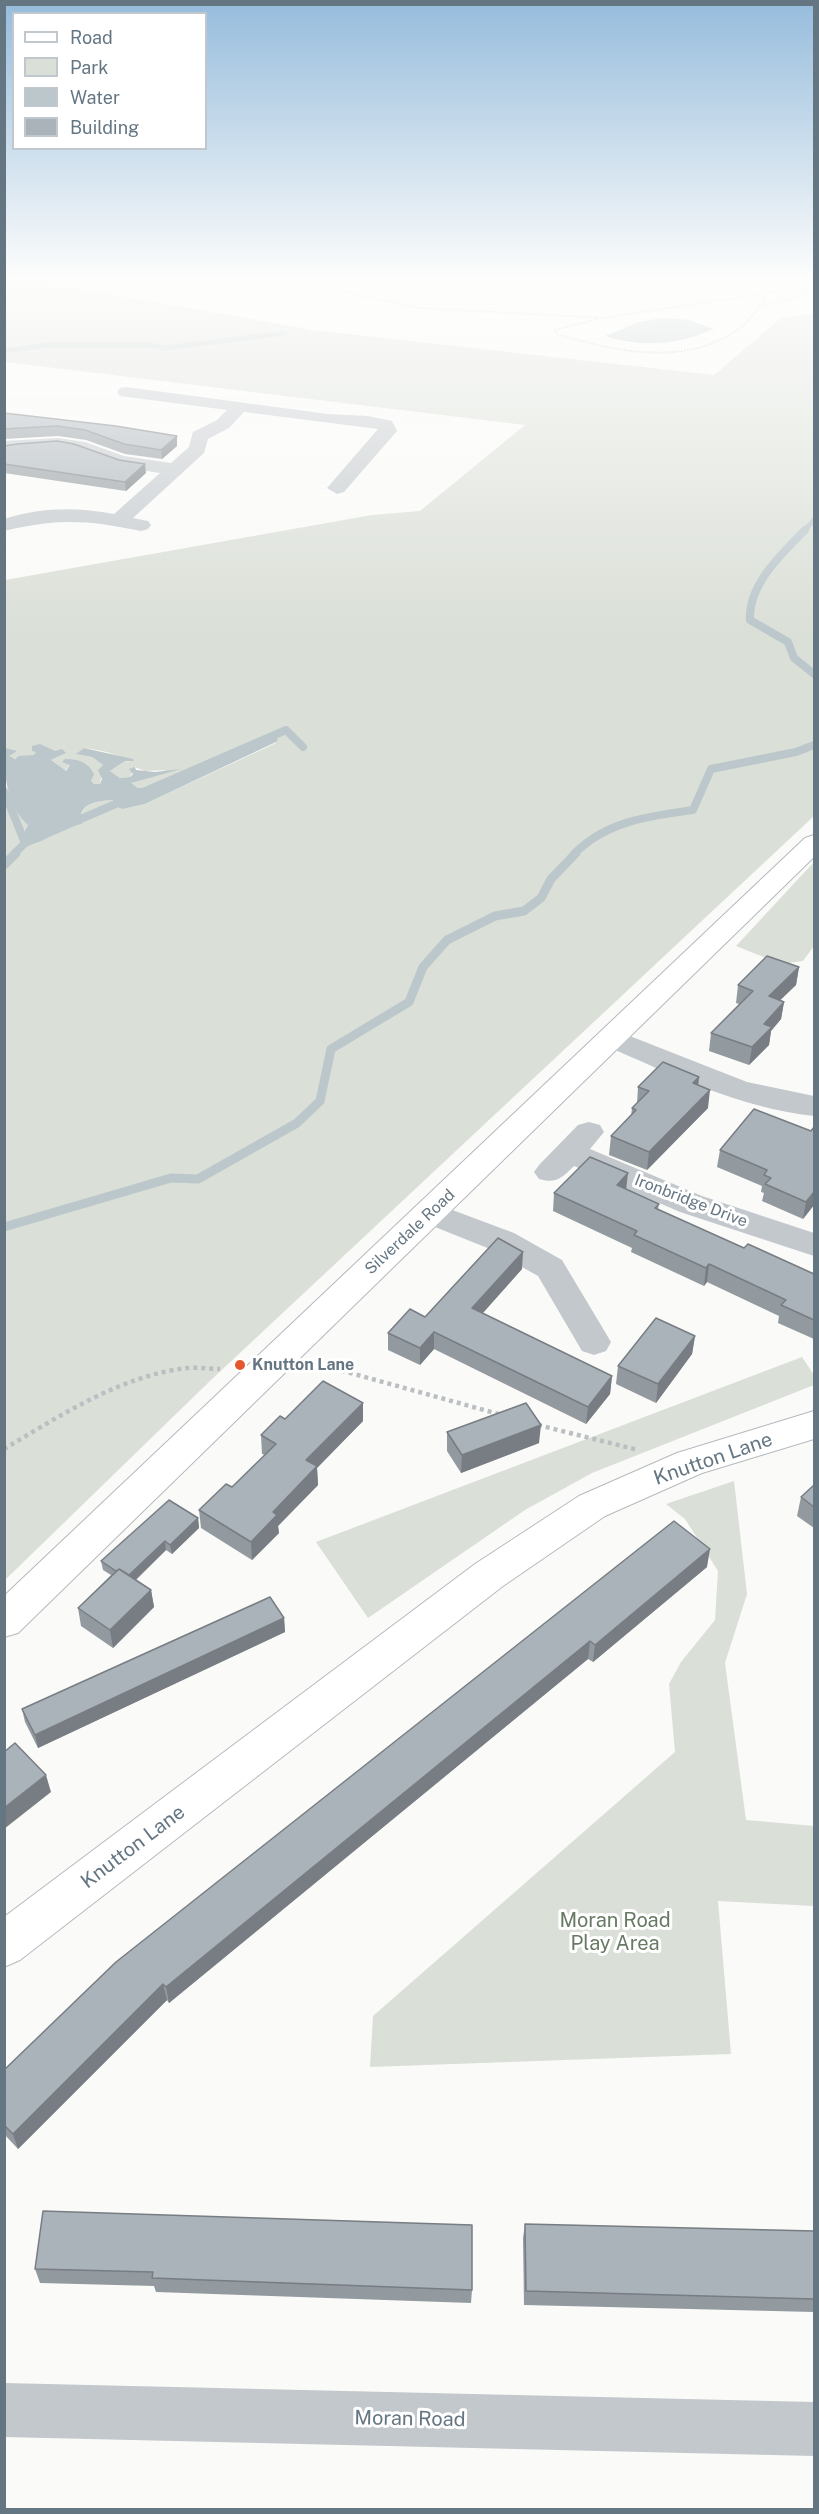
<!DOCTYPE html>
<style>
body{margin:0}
#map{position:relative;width:819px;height:2514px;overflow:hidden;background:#fafaf8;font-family:"Public Sans",sans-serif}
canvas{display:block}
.frame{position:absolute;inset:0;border:6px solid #657683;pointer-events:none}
.legend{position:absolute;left:12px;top:12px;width:195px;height:138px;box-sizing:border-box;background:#fff;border:2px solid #c1c8cd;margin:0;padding:8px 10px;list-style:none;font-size:18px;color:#657683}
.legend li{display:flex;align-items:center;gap:12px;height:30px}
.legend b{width:30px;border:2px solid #c1c8cd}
</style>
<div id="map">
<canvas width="819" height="2514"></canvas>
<div class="frame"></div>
<ul class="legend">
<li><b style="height:8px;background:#fff"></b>Road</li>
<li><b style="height:16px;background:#dadfd7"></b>Park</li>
<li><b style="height:16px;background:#bbc7cb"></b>Water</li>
<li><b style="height:16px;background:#aab3b9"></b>Building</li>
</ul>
</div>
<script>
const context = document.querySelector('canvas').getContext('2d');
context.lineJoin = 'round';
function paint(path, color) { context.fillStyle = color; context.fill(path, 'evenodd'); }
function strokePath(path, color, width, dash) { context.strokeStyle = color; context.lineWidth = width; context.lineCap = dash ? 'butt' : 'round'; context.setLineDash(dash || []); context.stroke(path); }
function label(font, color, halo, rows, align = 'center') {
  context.font = font + ' "Public Sans",sans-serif'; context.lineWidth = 6; context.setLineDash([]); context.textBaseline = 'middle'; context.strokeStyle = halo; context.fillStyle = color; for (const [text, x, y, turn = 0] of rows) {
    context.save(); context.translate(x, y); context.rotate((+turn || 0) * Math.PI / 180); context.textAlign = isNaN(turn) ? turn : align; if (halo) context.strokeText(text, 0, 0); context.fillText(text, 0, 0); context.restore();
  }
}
paint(new Path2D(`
 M5,282h30l35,5 243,43 401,45 67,-57 33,-5v503l-603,564 -206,200 -1,-797 16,33 8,9 -6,11 31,-5 5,-5 23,-4c-2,-20 17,-21 32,-22l10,9 22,-5 131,-61 -3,-5 -116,50h-19l-8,-5 36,-13 -21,1 -10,-4 -5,10 -10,1 -10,-7 15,-10 5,1c-13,-9 -30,-12 -46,-14l-7,6 15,3 11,8 -3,19h-6l-24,-19 -5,6 -14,-11 13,-6c-23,-7 -33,7 -53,4l-7,-10 1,-168 367,-65 48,-4 105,-86 -520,-63z
 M814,862v84l-11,15 -22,3 -45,-18z
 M802,1357l12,18v10l-222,88 -67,37 -157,108 -52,-76z
 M734,1481l13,113 -22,69 21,157 68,6v80l-96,-5 13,153 -361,13 3,-51 302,-264 -6,-68 12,-22 34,-42 3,-49 -33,-52 -19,-15z`), '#dadfd7');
paint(new Path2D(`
 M662,318l27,2 25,9c-37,16 -71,19 -109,7l34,-14z
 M273,738l5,1 -2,3 -131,62 -22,5 -9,-3 -1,-6c-16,1 -37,3 -31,24l-27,3c-7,13 -16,17 -30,16l-3,-7 6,-11c-22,-20 -24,-50 -23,-77l12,3 -8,5 6,3 4,-3 15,-1 2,-3 -4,-1v-5l8,-2 15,7 7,-2 4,4 -15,7 15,11 4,-6 -8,-3 3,-3c13,0 23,3 29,15l-3,7 3,3h6l2,-5 -4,-9 5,-5 -11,-8 -16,-3 8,-6 49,11 1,2h-9l-15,10 10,7 10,-1 3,-3 -4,-5 6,-2 1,3 19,2 26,-3 -50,14 7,5h19z`), '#bbc7cb');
strokePath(new Path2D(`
 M4,351l45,-6h100l16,3 120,-15
 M803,532l11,-12`), '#bbc7cb', 5);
strokePath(new Path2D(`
 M805,530c-23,24 -57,54 -55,90l38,22 6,16 20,16
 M4,791l21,52
 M141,793l145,-63 17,17
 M14,854l11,-11 102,-44
 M574,854c32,-33 76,-38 119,-44l18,-41 85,-17 18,-7`), '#bbc7cb', 8);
strokePath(new Path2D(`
 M4,865l12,-12
 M4,1227l167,-49 27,1 99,-56 23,-22 11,-52 78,-47 14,-35 24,-27 48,-24 29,-5 17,-13 10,-19 25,-26`), '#bbc7cb', 9);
const major = new Path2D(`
 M814,835v22l-796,776 -14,4v-41l801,-758z
 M814,1411v28l-112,34 -97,43 -102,70 -483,374 -16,7v-50l471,-353 104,-68 98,-43z`);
strokePath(major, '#b5babe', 2);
strokePath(new Path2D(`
 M297,282l123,26 183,10 211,-32
 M761,307l53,-16
 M597,319l-42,11 2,4c57,17 125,33 179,-3 11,-7 19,-20 29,-29l-6,-8`), '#bbbfc2', 2, [1.5, 1.5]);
strokePath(new Path2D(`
 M318,1364l184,51
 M538,1425l100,25
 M4,1449c56,-33 117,-74 184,-81 10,-1 21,1 32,1`), '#bbbfc2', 4.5, [4, 4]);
paint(new Path2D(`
 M126,387l202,27 40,2 24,5 5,10 -53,61 -7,2 -10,-6 51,-59 -134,-17 -15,16 -21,11 -4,14 -71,65 15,3 3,4 -3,4 -7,2c-54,-11 -83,-13 -137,0v-12c37,-12 73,-12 110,-5l46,-41 -40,-6 -44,-16 -18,-3 -54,4v-11l54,-3 27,4 39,14 47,7 18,-16 4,-15 24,-12 10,-10 -107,-14 -3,-4 3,-4z
 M612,1029l135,53 67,14v20c-75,-8 -144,-42 -212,-72l-5,-6 5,-6z
 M589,1122l11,3 4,7 -14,17 112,47 112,37v23l-134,-44 -106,-46c-12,12 -18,18 -35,13l-5,-7 5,-7 39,-40z
 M431,1202l83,31 48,27 49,82 -5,9 -12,4 -12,-4 -44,-75 -48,-27 -70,-28 -5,-8 5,-8z
 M4,2383l810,19v54l-810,-19z`), '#c3c8cc');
paint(major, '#fff');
paint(new Path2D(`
 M4,413l173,23v10l-15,13 -37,-5 -39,-14 -28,-4 -54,3z
 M4,446l142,27 -20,18 -122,-18z
 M799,967l-3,18 -16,15 4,2 -3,17 -10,12 -2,14 -20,20 -40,-14 2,-18 28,-29 -3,-1 2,-18z
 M699,1077l-1,8 10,23 -61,62 -38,-15 2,-19 20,-20 1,-8 5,-4 1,-17z
 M814,1127v78l-11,14 -41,-18 2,-8 -3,-1 1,-6 -45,-19 3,-17 91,-19z
 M627,1190l32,14 -1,5 86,39 70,26v65l-36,-16 1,-7 -72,-34 -3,4 -73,-34 1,-4 -79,-37 1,-18z
 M522,1269l-39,44 129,63 -2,18 -24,30 -152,-75 -14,16 -32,-15v-17l37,-16z
 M695,1336l-3,18 -36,49 -40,-19 2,-18z
 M363,1403v18l-46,47 1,17 -40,41 1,7 -27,27 -51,-32 -2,-18 33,-23 33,-32 -3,-1 -1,-19 24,-16z
 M447,1432l92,11 -78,30 -14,-22z
 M814,1485v43l-17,-12 4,-19z
 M198,1518l1,10 -27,26 -6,-4 -30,30 15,10 3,17 -41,41 -32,-22 -3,-18 33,-33 -8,-5 -2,-9z
 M674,1521l33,46 -114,95 -5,-3 -419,344 -2,-3 -149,149 -14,-15v-64z
 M284,1618l1,14 -247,116 -13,-26 -3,-13z
 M43,2211l429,79 -1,13 -315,-11 -2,-6 -114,-3 -5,-14z
 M525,2224l289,10v78l-290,-7 -1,-67z`), '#929a9f');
paint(new Path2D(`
 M177,436v10l-15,13 -1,-9z
 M145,464l1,9 -20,18 -1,-9z
 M799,967l-3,18 -29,28 2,-17z
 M784,1002l-3,17 -10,12 -2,14 -20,20 3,-18 12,-23z
 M699,1077l-2,18 -4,-12z
 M710,1090l-2,18 -61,62 2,-18z
 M628,1173l-2,18 -9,-6z
 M814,1192v13l-11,14 3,-17z
 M523,1252l-1,17 -50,56v-17z
 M709,1264l-2,18 -3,4 2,-18z
 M434,1332v17l-14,16v-17z
 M695,1336l-3,18 -36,49 2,-19z
 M612,1376l-2,18 -24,30 2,-17z
 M363,1403v18l-46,47 1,17 -40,41 1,7 -27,27 -1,-18 22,-30 33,-52z
 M541,1425l-2,18 -78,30 1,-18z
 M198,1518l1,10 -27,26 -2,-9z
 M165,1541l1,9 -38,37 -1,-9z
 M710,1549l-3,18 -114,95 2,-17z
 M151,1590l3,17 -41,41 -3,-18z
 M284,1618l1,14 -247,116 -3,-13z
 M590,1641l-2,18 -419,344 -3,-16z
 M46,1775l5,17 -47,37v-21z
 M163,1984l4,16 -149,149 -5,-15z`), '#777d82');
const building = new Path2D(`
 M4,413l112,13 61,10 -16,14 -37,-6 -39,-14 -28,-4 -53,3z
 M57,441l17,3 45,16 26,4 -20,18 -121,-18v-18l13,-2z
 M767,956l32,11 -30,29 15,6 -20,22 8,3 -20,20 -41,-14 42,-42 -15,-6z
 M663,1062l36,15 -6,6 17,7 -61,62 -38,-16 25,-26 -4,-2 17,-17 -11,-4z
 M754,1109l57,22 3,-4v65l-8,10 -41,-18 6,-6 -7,-3 3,-5 -47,-20z
 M590,1157l38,16 -11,12 42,19 -4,4 89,40 4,-4 66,30v46l-33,-15 5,-5 -77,-36 -3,4 -72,-33 3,-4 -83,-38z
 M498,1238l25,14 -51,56 140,68 -24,31 -154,-75 -14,16 -32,-15 22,-24 15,8z
 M656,1318l39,18 -37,48 -40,-18z
 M323,1381l40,22 -57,57 11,6 -44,46 4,3 -26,27 -52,-32 27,-26 6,3 44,-43 -15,-9 19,-19 5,3z
 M526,1403l15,22 -79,30 -15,-23z
 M814,1485v22l-13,-10z
 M169,1500l29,18 -28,27 -5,-4 -36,34 -10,-6 -3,2 -15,-10z
 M674,1521l36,28 -115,96 -5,-4 -424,346 -3,-3 -150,150 -9,-9v-55l112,-108z
 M119,1569l32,21 -41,40 -32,-22z
 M270,1597l14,21 -249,117 -13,-26z
 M15,1743l31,32 -42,33v-56z
 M43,2211l429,14v65l-320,-12 1,-6 -118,-3z
 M525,2224l289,7v68l-288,-8z`);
paint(building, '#aab3b9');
strokePath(building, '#777d82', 1.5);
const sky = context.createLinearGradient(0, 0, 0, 634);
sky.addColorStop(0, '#96bcdc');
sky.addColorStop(0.44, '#fdfdfc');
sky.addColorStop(1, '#fdfdfc00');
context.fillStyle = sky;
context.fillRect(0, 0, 819, 634);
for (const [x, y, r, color] of [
 [240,1365,6,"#e4572e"]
]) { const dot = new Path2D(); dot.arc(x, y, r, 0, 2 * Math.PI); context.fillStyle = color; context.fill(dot); strokePath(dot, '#fff', 2); }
label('16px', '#657683', '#fff', [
 ["Ironbridge Drive",691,1201,21],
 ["Silverdale Road",410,1232,-43]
]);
label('bold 16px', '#657683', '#fff', [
 ["Knutton Lane",252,1365]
], 'left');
label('20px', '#657683', '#fff', [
 ["Knutton Lane",713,1459,-19],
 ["Knutton Lane",133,1847,-37],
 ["Moran Road",410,2419,1]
]);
label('20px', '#687a64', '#fff', [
 ["Moran Road",615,1921],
 ["Play Area",615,1944]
]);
</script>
